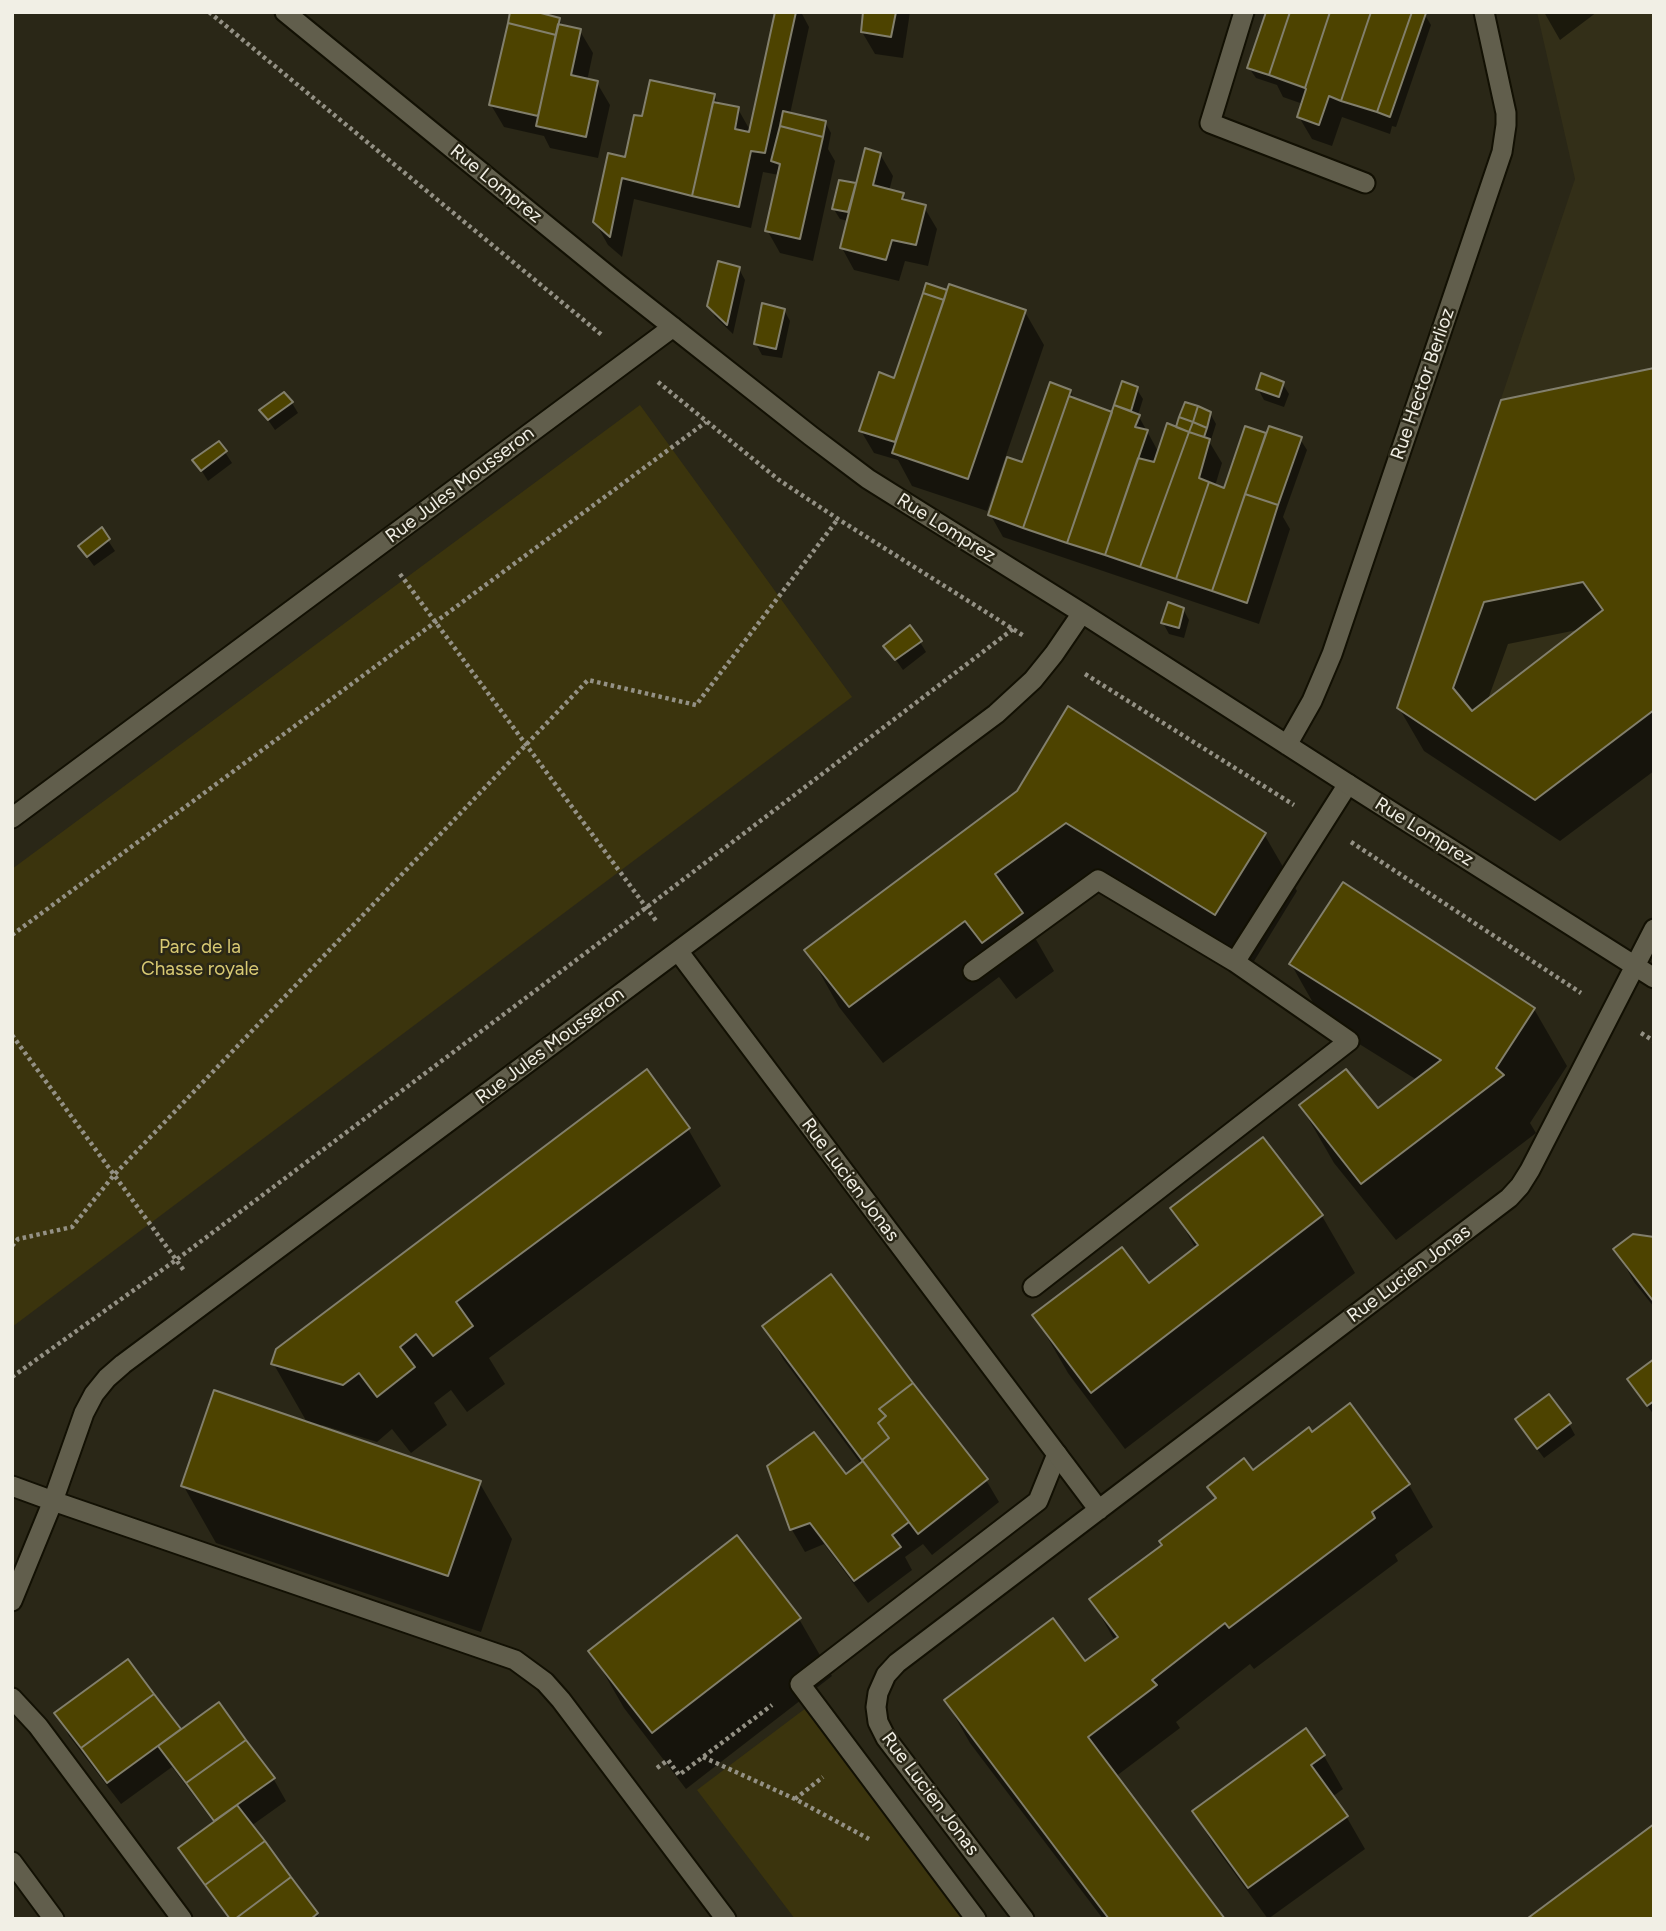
<!DOCTYPE html>
<style>
body{margin:0}
#map{position:relative;width:1666px;height:1931px;overflow:hidden;background:#2a2717;font-family:Figtree,sans-serif}
canvas{display:block}
.frame{position:absolute;inset:0;border:14px solid #f1efe5;pointer-events:none}
</style>
<div id="map">
<canvas width="1666" height="1931"></canvas>
<div class="frame"></div>
</div>
<script>
const ctx = document.querySelector('canvas').getContext('2d');
ctx.lineJoin = 'round';
function fill(path, color) { ctx.fillStyle = color; ctx.fill(path, 'evenodd'); }
const poly = rows => new Path2D(rows.map(r => 'M' + r).join(''));
function stroke(path, color, width, dash) { ctx.strokeStyle = color; ctx.lineWidth = width; ctx.lineCap = dash ? 'butt' : 'round'; ctx.setLineDash(dash || []); ctx.stroke(path); }
function label(font, color, halo, rows, align = 'center') {
  ctx.font = font + ' Figtree,sans-serif'; ctx.lineWidth = 5; ctx.setLineDash([]); ctx.textBaseline = 'middle'; ctx.strokeStyle = halo; ctx.fillStyle = color; for (const [text, x, y, turn = 0] of rows) {
    ctx.save(); ctx.translate(x, y); ctx.rotate((+turn || 0) * Math.PI / 180); ctx.textAlign = isNaN(turn) ? turn : align; if (halo) ctx.strokeText(text, 0, 0); ctx.fillText(text, 0, 0); ctx.restore();
  }
}
fill(poly([
 [1537,12,1654,12,1654,710,1535,800,1397,708,1575,179]
]), '#332f18');
fill(poly([
 [640,405,852,697,12,1327,12,869],
 [810,1705,972,1919,795,1919,697,1790]
]), '#3b340d');
fill(poly([
 [777,12,801,12,809,27,790,114,825,122,831,133,828,149,835,161,813,261,780,253,767,230,779,175,763,172,751,228,634,199,622,257,608,245,595,222,626,159,643,118,714,96,719,105,738,109,751,132],
 [865,12,910,12,903,58,875,54,862,32],
 [1268,12,1417,12,1425,15,1431,25,1396,127,1392,126,1390,134,1342,117,1332,146,1312,139,1299,117,1303,104,1283,97,1277,85,1256,78,1249,68],
 [1544,12,1597,12,1560,40],
 [559,20,563,27,580,31,593,53,587,81,597,83,610,105,598,158,550,148,544,136,504,127,491,105],
 [880,154,893,176,889,191,903,195,908,202,924,207,937,229,928,266,905,261,899,281,854,270,842,248,848,221,840,219,833,208,840,182,857,185],
 [739,269,745,280,733,334,715,317,709,305],
 [927,285,1025,312,1044,345,987,511,912,486,898,460,874,453,861,431,895,380],
 [784,310,790,321,782,358,762,355,756,344],
 [1654,369,1654,771,1560,841,1424,751,1399,708],
 [1582,629,1487,702,1508,644],
 [1123,383,1136,388,1143,399,1138,415,1159,453,1177,429,1210,413,1216,424,1210,443,1222,463,1215,486,1225,490,1265,434,1267,438,1300,439,1307,450,1283,517,1290,529,1259,624,1003,537,990,514,1070,391,1076,401,1113,414],
 [1282,383,1289,394,1284,407,1264,400,1258,389],
 [292,403,298,413,275,430,261,410],
 [219,443,232,463,208,481,195,460],
 [101,530,115,551,94,566,80,547],
 [1183,609,1189,620,1184,638,1169,634,1163,623],
 [920,642,926,652,903,670,886,646],
 [1018,792,1264,834,1297,891,1248,971,1100,879,1030,929,1054,971,1016,999,999,977,883,1063,839,1007,807,950],
 [1291,964,1534,1009,1567,1066,1530,1123,1536,1133,1396,1240,1334,1163,1301,1106,1378,1110,1417,1080,1324,1022],
 [647,1072,688,1129,721,1186,489,1358,505,1384,467,1412,451,1390,434,1403,447,1425,411,1453,392,1429,377,1442,322,1425,321,1428,479,1482,512,1539,481,1632,216,1543,183,1485,308,1424,273,1363],
 [1173,1208,1322,1216,1355,1273,1125,1449,1068,1373,1035,1316,1148,1285,1196,1249],
 [1654,1239,1654,1307,1634,1282,1616,1249],
 [765,1326,986,1480,999,1502,932,1555,923,1544,905,1557,912,1570,868,1603,824,1544,805,1552,792,1530,769,1467,846,1477,861,1464,783,1359],
 [1654,1362,1654,1415,1636,1390],
 [1349,1406,1409,1485,1433,1527,1395,1555,1398,1561,1254,1669,1250,1664,1176,1722,1180,1728,1115,1777,1223,1919,1103,1919,970,1743,946,1701,1085,1664,1115,1641,1091,1599,1164,1546,1217,1500,1209,1487,1252,1473,1312,1434],
 [1569,1424,1575,1435,1544,1458,1523,1430],
 [799,1619,832,1676,686,1789,624,1708,591,1651],
 [127,1661,181,1732,273,1778,286,1801,251,1826,320,1919,229,1919,193,1870,180,1848,214,1823,172,1767,121,1804,69,1736,57,1713],
 [1306,1731,1324,1756,1343,1789,1332,1797,1346,1816,1365,1849,1268,1919,1213,1844,1194,1812]
]), '#0007');
const building = poly([
 [510,12,537,12,560,18,556,35,508,23,510,12],
 [775,12,796,12,765,153,751,151,739,207,692,196,713,102,739,107,735,129,749,132,775,12],
 [863,12,896,12,891,37,861,32,863,12],
 [1266,12,1290,12,1269,75,1247,68,1266,12],
 [1290,12,1330,12,1305,88,1269,75,1290,12],
 [1330,12,1371,12,1341,101,1329,96,1319,125,1297,117,1306,89,1305,88,1330,12],
 [1371,12,1412,12,1377,112,1341,101,1371,12],
 [1412,12,1426,13,1390,117,1377,112,1412,12],
 [508,23,556,35,538,116,489,105,508,23],
 [558,24,581,29,571,75,598,81,586,137,536,126,558,24],
 [650,80,715,94,692,196,622,178,610,237,593,222,608,153,625,157,634,115,642,116,650,80],
 [783,111,826,121,823,137,780,126,783,111],
 [780,126,823,137,800,239,765,231,780,164,771,161,780,126],
 [865,148,881,153,873,185,904,193,902,199,926,205,916,245,892,240,886,260,840,248,865,148],
 [839,180,856,183,848,212,832,209,839,180],
 [718,261,740,267,727,325,707,306,718,261],
 [926,283,947,290,944,300,923,293,926,283],
 [949,284,1026,310,968,479,892,453,949,284],
 [923,293,944,300,895,442,859,431,879,372,894,378,923,293],
 [762,303,785,309,776,349,754,344,762,303],
 [1654,368,1654,710,1535,800,1397,708,1501,400,1654,368],
 [1583,582,1603,610,1472,711,1453,688,1484,602,1583,582],
 [1261,373,1284,382,1279,397,1256,389,1261,373],
 [1122,381,1138,387,1131,411,1114,405,1122,381],
 [1050,382,1071,390,1023,528,988,515,1007,457,1022,462,1050,382],
 [284,392,293,402,268,420,259,410,284,392],
 [1069,396,1112,412,1067,543,1023,528,1069,396],
 [1185,402,1198,406,1193,422,1179,417,1185,402],
 [1114,405,1140,415,1135,427,1148,430,1105,555,1067,543,1114,405],
 [1198,406,1211,412,1207,428,1193,422,1198,406],
 [1179,417,1193,422,1189,432,1176,427,1179,417],
 [1193,422,1207,428,1204,437,1189,432,1193,422],
 [1167,423,1189,432,1140,567,1105,555,1138,458,1154,462,1167,423],
 [1245,426,1266,433,1212,591,1176,579,1209,482,1224,488,1245,426],
 [1269,426,1302,437,1278,505,1245,494,1269,426],
 [1189,432,1210,439,1199,478,1209,482,1176,579,1140,567,1189,432],
 [219,441,227,451,201,471,192,460,219,441],
 [1245,494,1278,505,1247,603,1212,591,1245,494],
 [102,527,110,539,87,557,78,546,102,527],
 [1168,602,1184,608,1179,628,1161,623,1168,602],
 [910,625,922,641,895,660,883,646,910,625],
 [1068,706,1266,833,1215,915,1066,823,995,874,1023,913,982,943,965,921,849,1007,804,950,1017,791,1068,706],
 [1343,882,1535,1008,1496,1068,1504,1075,1361,1184,1299,1105,1346,1069,1378,1108,1441,1060,1289,964,1343,882],
 [647,1069,690,1128,456,1302,473,1326,433,1356,416,1334,400,1347,415,1367,377,1397,359,1373,343,1385,271,1364,276,1349,647,1069],
 [1263,1137,1323,1215,1091,1393,1032,1315,1122,1247,1149,1283,1198,1245,1170,1208,1263,1137],
 [1633,1234,1654,1237,1654,1302,1613,1249,1633,1234],
 [831,1274,913,1383,879,1409,886,1416,878,1423,889,1438,862,1460,762,1326,831,1274],
 [1654,1359,1654,1401,1647,1406,1627,1379,1654,1359],
 [913,1383,988,1479,918,1534,862,1460,889,1438,878,1423,886,1416,879,1409,913,1383],
 [214,1390,481,1481,448,1576,181,1486,214,1390],
 [1549,1394,1571,1423,1537,1449,1515,1419,1549,1394],
 [1350,1403,1410,1484,1372,1512,1375,1518,1229,1628,1225,1623,1152,1680,1157,1685,1088,1737,1225,1919,1109,1919,944,1700,1053,1618,1085,1661,1118,1637,1089,1599,1162,1545,1159,1541,1216,1498,1207,1487,1244,1458,1253,1470,1309,1427,1312,1432,1350,1403],
 [814,1432,846,1474,863,1461,909,1522,892,1535,901,1547,854,1581,810,1523,790,1530,767,1466,814,1432],
 [737,1535,801,1618,652,1733,588,1651,737,1535],
 [128,1659,154,1694,81,1748,54,1713,128,1659],
 [154,1694,181,1729,107,1783,81,1748,154,1694],
 [219,1702,246,1740,186,1783,158,1746,219,1702],
 [1306,1728,1325,1755,1311,1765,1348,1816,1248,1888,1192,1811,1306,1728],
 [246,1740,275,1778,214,1821,186,1783,246,1740],
 [237,1805,265,1841,205,1885,178,1848,237,1805],
 [1654,1824,1654,1919,1527,1919,1528,1918,1654,1824],
 [265,1841,291,1877,235,1919,230,1919,205,1885,265,1841],
 [291,1877,318,1913,311,1919,235,1919,291,1877]
]);
fill(building, '#4d4300');
stroke(building, '#827f6c', 2);
const service = poly([
 [1244,12,1210,123,1365,183],
 [1235,962,1348,784],
 [973,971,1098,880,1235,962,1349,1041,1033,1287],
 [12,1698,38,1726,182,1919]
]);
const pedestrian = poly([
 [976,1919,800,1684,1038,1501,1057,1454]
]);
const minor = poly([
 [285,12,617,283,811,436,868,479,1082,613,1348,784,1654,978],
 [1287,745,1312,701,1332,654,1502,152,1506,125,1506,113,1484,12],
 [12,818,673,327],
 [678,951,1099,1510],
 [12,1486,53,1501,12,1601],
 [12,1862,54,1919],
 [726,1919,561,1700,545,1682,515,1660,53,1501,84,1413,94,1394,107,1378,123,1364,996,714,1033,680,1054,654,1082,613],
 [1024,1919,886,1738,878,1722,876,1707,878,1693,886,1675,897,1663,1509,1198,1520,1186,1530,1170,1654,929]
]);
stroke(service, '#121003', 23);
stroke(pedestrian, '#121003', 23);
stroke(minor, '#121003', 23);
stroke(poly([
 [209,12,603,336],
 [658,382,779,480,838,519,1024,636],
 [400,574,657,922],
 [1085,674,1294,805],
 [1351,842,1581,993],
 [12,935,706,422],
 [1641,1033,1654,1041],
 [12,1035,185,1272],
 [12,1246,18,1239,72,1227,114,1175,588,680,696,705,838,519],
 [12,1377,176,1260,647,907,1013,629],
 [703,1757,795,1799,869,1839],
 [657,1768,668,1760,679,1775,772,1705],
 [795,1799,823,1777]
]), '#949185', 4.5, [3.5, 3.5]);
stroke(service, '#615e4c', 19);
stroke(pedestrian, '#615e4c', 19);
stroke(minor, '#615e4c', 19);
label('19px', '#f1efe5', '#2a2717', [
 ["Rue Lomprez",496,184,39],
 ["Rue Hector Berlioz",1423,384,-71],
 ["Rue Jules Mousseron",460,485,-37],
 ["Rue Lomprez",946,528,32],
 ["Rue Lomprez",1424,832,32],
 ["Rue Jules Mousseron",550,1046,-37],
 ["Rue Lucien Jonas",850,1180,53],
 ["Rue Lucien Jonas",1409,1274,-37],
 ["Rue Lucien Jonas",930,1794,53]
]);
label('19px', '#d9ca73', '#2a2717', [
 ["Parc de la",200,947],
 ["Chasse royale",200,969]
]);
</script>
